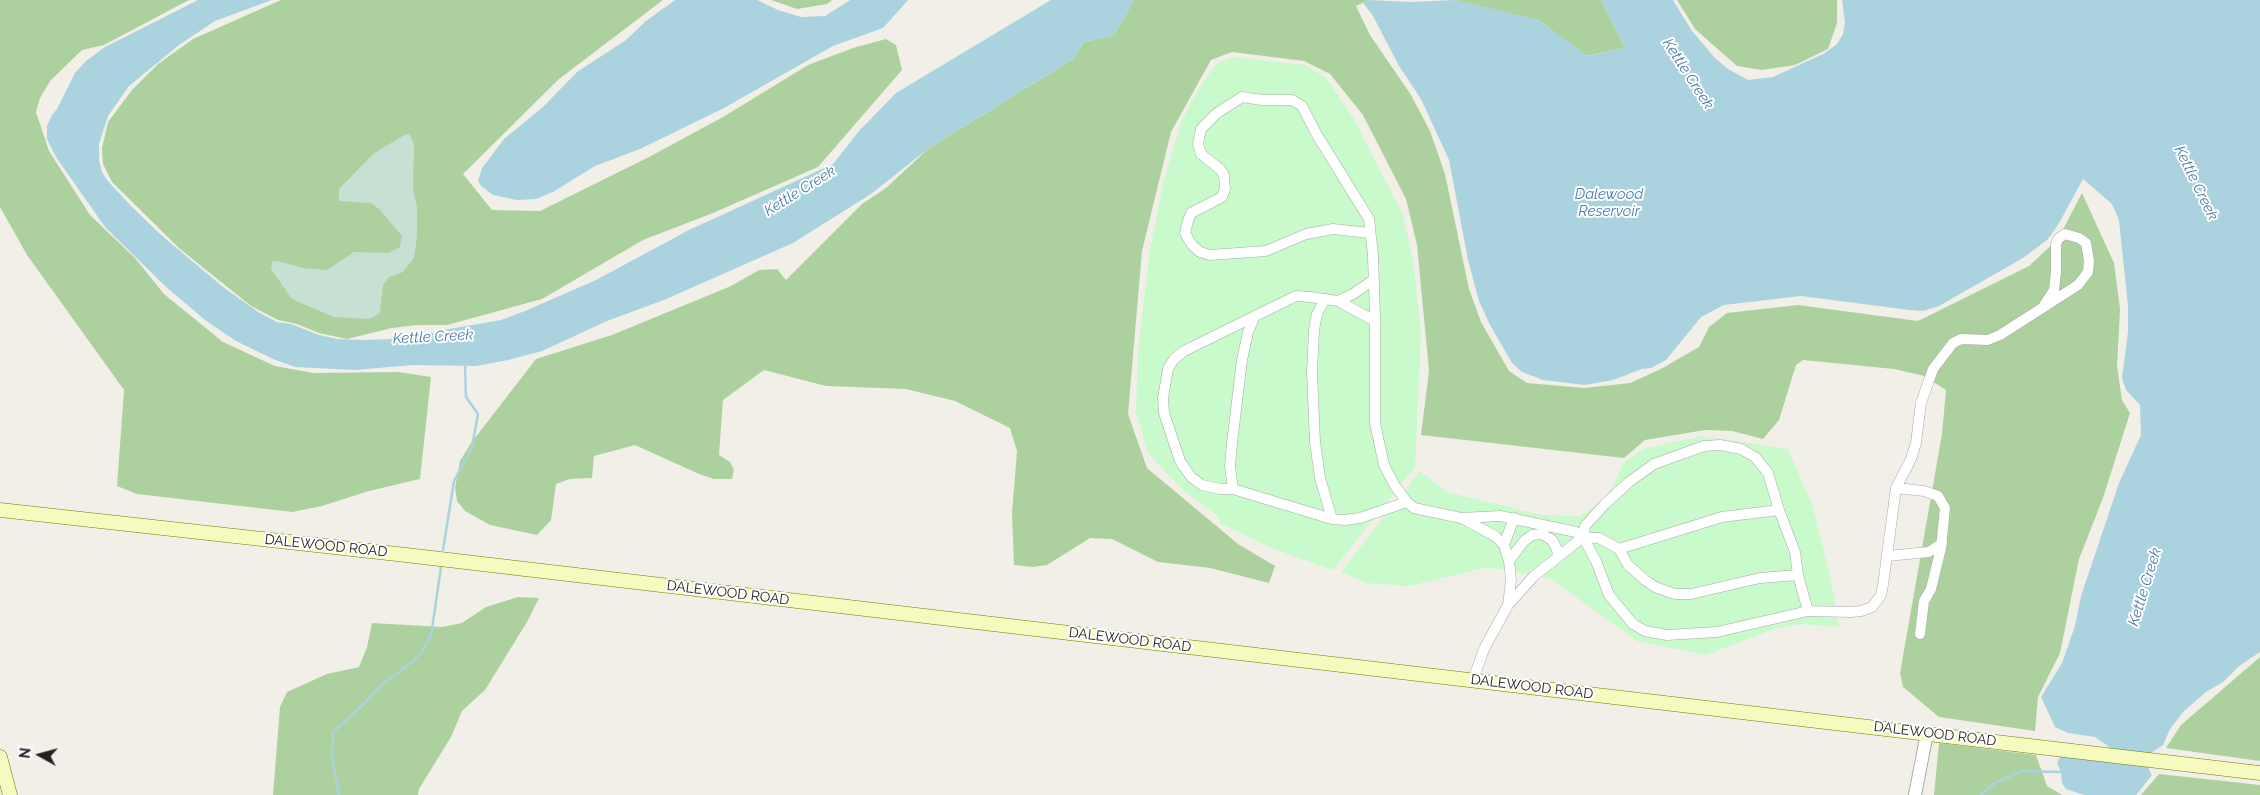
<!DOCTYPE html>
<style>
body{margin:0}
#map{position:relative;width:2260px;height:795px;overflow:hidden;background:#f2efe9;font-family:Raleway,sans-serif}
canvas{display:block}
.north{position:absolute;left:15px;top:730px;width:50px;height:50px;-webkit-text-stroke:4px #fff;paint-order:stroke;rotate:277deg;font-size:14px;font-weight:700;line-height:20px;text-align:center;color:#222}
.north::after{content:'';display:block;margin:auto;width:18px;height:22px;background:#222;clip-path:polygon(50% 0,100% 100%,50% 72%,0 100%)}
</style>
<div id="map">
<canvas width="2260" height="795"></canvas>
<div class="north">N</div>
</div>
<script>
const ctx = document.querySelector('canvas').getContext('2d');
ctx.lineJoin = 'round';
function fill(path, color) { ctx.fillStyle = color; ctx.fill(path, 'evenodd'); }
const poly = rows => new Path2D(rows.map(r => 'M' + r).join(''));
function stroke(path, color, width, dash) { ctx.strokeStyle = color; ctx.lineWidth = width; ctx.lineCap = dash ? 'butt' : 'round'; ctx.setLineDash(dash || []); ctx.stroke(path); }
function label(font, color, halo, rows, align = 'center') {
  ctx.font = font + ' Raleway,sans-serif'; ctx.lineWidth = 4; ctx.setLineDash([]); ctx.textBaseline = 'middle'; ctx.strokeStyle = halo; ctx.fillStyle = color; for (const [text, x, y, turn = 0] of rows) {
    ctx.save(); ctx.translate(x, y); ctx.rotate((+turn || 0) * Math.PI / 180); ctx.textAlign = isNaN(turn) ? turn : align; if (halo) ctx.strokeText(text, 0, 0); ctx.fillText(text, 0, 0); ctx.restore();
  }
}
fill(poly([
 [0,0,189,0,104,45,82,50,50,81,40,98,36,112,49,151,90,215,135,258,164,294,223,342,275,366,313,373,398,372,431,377,420,479,369,491,322,506,292,512,137,494,117,486,124,390,27,255,0,207],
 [281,0,663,0,559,79,463,174,492,210,540,211,649,157,723,117,808,65,853,48,886,39,896,45,902,70,818,167,713,213,643,240,542,299,447,325,418,325,392,328,347,339,319,333,297,324,278,320,251,306,180,249,112,182,103,164,102,148,108,122,132,90,158,64,193,39],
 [771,0,832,0,827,4,797,9],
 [1134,0,1369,0,1356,6,1370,35,1411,95,1430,131,1445,174,1469,289,1481,322,1509,371,1527,383,1584,388,1630,383,1661,369,1699,347,1709,327,1727,313,1798,305,1918,321,2029,266,2058,239,2082,193,2114,263,2120,309,2117,366,2122,400,2130,413,2103,498,2079,559,2060,653,2038,697,2035,731,1939,717,1903,687,1900,673,1942,434,1946,390,1924,376,1894,369,1803,360,1796,365,1779,420,1763,439,1732,431,1705,430,1645,440,1624,458,1421,435,1429,371,1417,245,1406,199,1363,115,1330,74,1304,61,1232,52,1211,60,1171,132,1142,251,1128,414,1147,468,1238,544,1275,566,1269,583,1210,568,1158,562,1112,539,1090,538,1047,565,1032,567,1014,565,1012,513,1017,451,1010,428,955,401,906,389,826,386,764,370,723,400,719,455,730,462,734,470,732,479,714,479,699,474,635,445,594,456,592,478,570,479,556,484,551,520,537,535,490,525,465,511,457,501,455,488,460,461,471,443,536,359,612,335,731,286,759,270,777,269,786,280,862,204,886,188,929,148,1073,59,1084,42,1114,35],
 [1454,0,1601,0,1625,48,1586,56,1540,21],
 [1677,0,1837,0,1837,23,1828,49,1795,65,1762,70,1737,66,1695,29],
 [518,597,539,598,527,622,485,690,462,711,451,737,419,789,418,795,273,795,280,707,287,692,327,674,359,667,367,647,372,623,442,627,462,623,486,607],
 [2260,657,2260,761,2166,748,2181,725],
 [1939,743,2036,755,2047,786,2062,795,1934,795],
 [2159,774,2260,785,2260,795,2141,795]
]), '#add19e');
fill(poly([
 [406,134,410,135,414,144,413,191,417,207,417,237,414,258,403,272,389,277,383,285,380,313,370,319,334,317,292,299,271,269,272,261,281,262,303,268,327,270,354,252,389,253,400,247,402,236,380,210,371,203,339,201,339,189,373,154]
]), '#c6e0d4');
fill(poly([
 [1233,57,1305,65,1326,78,1354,119,1403,215,1413,260,1421,333,1415,467,1333,570,1271,548,1220,523,1217,515,1184,491,1148,453,1136,411,1138,349,1150,250,1163,183,1182,120,1199,88,1217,63],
 [1702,436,1788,449,1813,507,1831,580,1839,627,1801,624,1777,628,1706,655,1637,641,1551,579,1501,569,1483,568,1409,586,1366,583,1341,572,1420,471,1447,492,1542,515,1580,516,1600,503,1614,485,1623,463,1646,448]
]), '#c8facc');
fill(poly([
 [198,0,272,0,215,21,179,45,129,86,108,116,99,144,99,160,102,172,107,180,131,206,160,234,223,287,258,312,277,322,291,324,319,335,337,339,363,340,390,339,420,332,436,333,444,330,501,320,525,311,596,280,689,230,833,164,859,131,896,93,1051,0,1134,0,1114,35,1084,42,1073,59,929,148,871,194,793,243,664,300,607,321,542,351,508,360,476,366,413,365,355,370,295,367,273,359,236,341,205,320,164,285,105,227,56,157,47,139,47,126,52,115,57,109,75,73,86,61,105,47],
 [675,0,757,0,778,10,801,17,825,16,850,0,908,0,883,28,833,46,724,108,640,149,595,166,553,192,536,199,517,200,493,195,481,186,478,181,482,168,504,139,543,107,577,72,626,40,646,21],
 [1369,0,1411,2,1454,0,1494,9,1540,21,1587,56,1625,48,1601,0,1673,0,1692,31,1715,58,1728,69,1748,80,1773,77,1825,53,1837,44,1843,34,1845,23,1842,0,2260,0,2260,652,2238,667,2223,682,2206,692,2184,711,2170,729,2163,745,2148,755,2145,762,2152,775,2136,795,2084,795,2066,789,2062,783,2061,772,2057,763,2060,757,2075,754,2104,756,2109,747,2095,737,2068,733,2055,727,2041,697,2062,663,2075,626,2081,596,2119,483,2141,435,2140,405,2126,390,2122,378,2128,332,2128,306,2119,220,2112,204,2083,179,2058,225,2047,240,2023,258,1939,306,1923,311,1909,310,1801,296,1724,305,1701,317,1666,360,1651,368,1642,369,1613,380,1585,385,1543,380,1522,372,1512,363,1490,325,1479,301,1468,260,1449,160,1421,99,1399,66,1373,16,1363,3]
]), '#aad3df');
stroke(poly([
 [443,550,454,481,472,447,478,414,466,397,465,366],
 [339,795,332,757,333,732,364,704,381,685,411,663,422,651,431,636,441,567],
 [1981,795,1995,783,2021,771,2061,772]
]), '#aad3df', 2.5);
const minor = poly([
 [1369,233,1333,229,1306,234,1266,251,1210,255,1200,252,1192,245,1185,233,1188,221,1191,213,1222,197,1225,189,1224,175,1220,169,1201,154,1198,144,1201,129,1217,113,1242,97,1262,100,1292,100,1302,106,1317,135,1369,219,1373,255,1375,319,1375,423,1384,465,1395,486,1407,502,1414,508,1461,518,1500,516,1576,532,1583,537,1596,561,1609,595,1633,624,1645,631,1667,635,1717,632,1808,611,1851,612,1861,611,1872,607,1881,595,1883,585,1896,488,1911,459,1916,443,1921,403,1933,369,1953,343,1961,339,1988,340,2000,335,2078,285,2088,272,2089,261,2086,243,2079,238,2065,234,2058,239,2056,244,2056,272,2054,290,2043,307],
 [1325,299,1317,314,1314,330,1312,373,1315,442,1320,478,1332,519,1233,489,1220,489,1202,485,1191,477,1180,461,1164,413,1163,398,1168,369,1174,359,1184,351,1296,296,1310,297,1338,301,1353,294,1373,280],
 [1338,301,1375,321],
 [1896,488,1924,491,1938,496,1945,508,1941,548,1931,589,1924,601,1920,634],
 [1233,489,1230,466,1232,443,1242,360,1248,332,1255,316],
 [1462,518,1495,536,1504,545,1509,561,1511,580,1508,605],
 [1332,519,1345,520,1360,518,1407,502],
 [1583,537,1599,538,1619,549,1628,565,1645,580,1655,587,1675,594,1691,594,1760,578,1798,575],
 [1504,545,1514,518],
 [1619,549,1722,517,1779,510],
 [1887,556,1929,552,1942,543],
 [1558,557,1583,537,1585,526,1605,504,1629,482,1654,464,1704,446,1720,445,1741,449,1755,457,1768,473,1779,510,1795,552,1798,575,1808,611],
 [1473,680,1484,649,1508,605,1534,576,1558,557,1557,549,1552,540,1542,534,1532,535,1524,541,1509,561]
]);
const tertiary = poly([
 [1915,795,1927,733]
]);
const secondary = poly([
 [0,510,406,555,2260,773],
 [0,757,10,795]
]);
stroke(minor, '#a9a9a9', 11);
stroke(tertiary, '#a9a9a9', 14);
stroke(secondary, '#707d05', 15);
stroke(minor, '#fff', 10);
stroke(tertiary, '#fff', 12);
stroke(secondary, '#f7fabf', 14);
label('14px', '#222', '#fff', [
 ["DALEWOOD ROAD",326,546,6],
 ["DALEWOOD ROAD",728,593,7],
 ["DALEWOOD ROAD",1130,640,7],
 ["DALEWOOD ROAD",1532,687,7],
 ["DALEWOOD ROAD",1935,734,7]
]);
label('italic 15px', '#4a7aab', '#fff', [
 ["Kettle Creek",1688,74,57],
 ["Kettle Creek",2196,183,64],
 ["Kettle Creek",800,191,-32],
 ["Dalewood",1609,194],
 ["Reservoir",1609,211],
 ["Kettle Creek",433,337,-3],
 ["Kettle Creek",2145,587,-73]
]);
</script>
